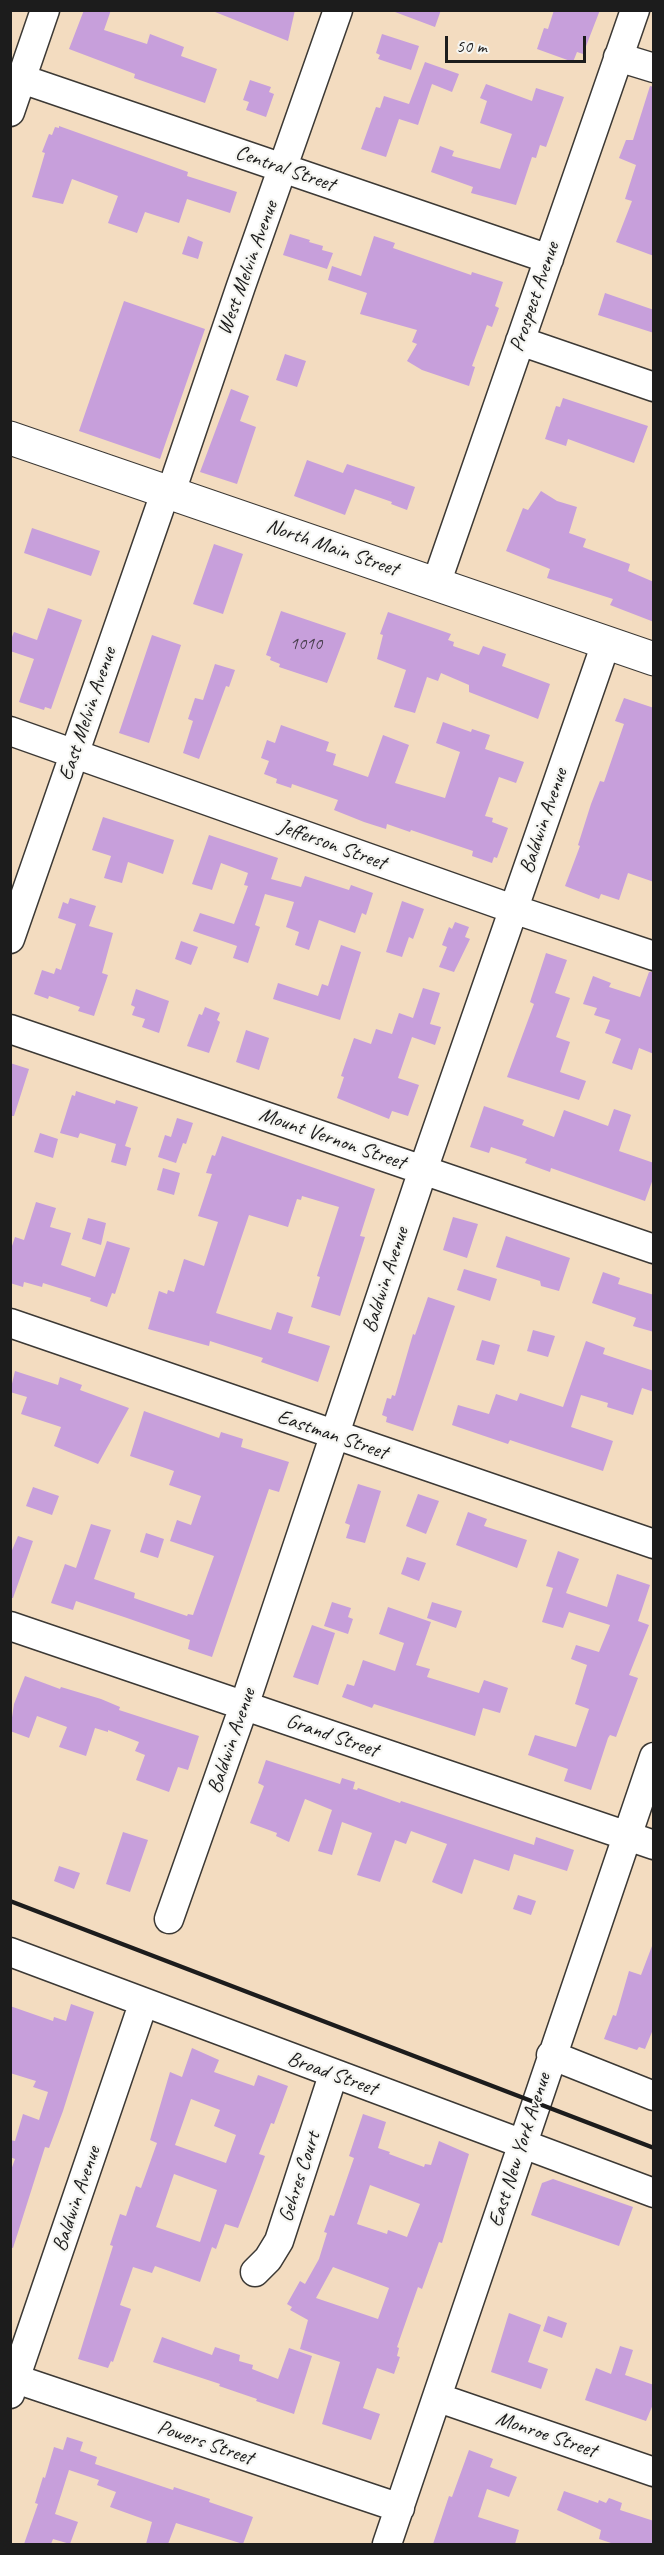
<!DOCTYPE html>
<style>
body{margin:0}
#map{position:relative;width:664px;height:2555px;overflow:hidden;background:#f3dcc0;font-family:Caveat,sans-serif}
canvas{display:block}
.frame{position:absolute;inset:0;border:12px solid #1c1c1c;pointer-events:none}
.scale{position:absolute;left:445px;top:36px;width:141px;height:27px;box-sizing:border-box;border:3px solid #1c1c1c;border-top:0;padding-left:8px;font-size:18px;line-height:21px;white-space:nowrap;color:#1c1c1c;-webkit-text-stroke:4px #f6f6f2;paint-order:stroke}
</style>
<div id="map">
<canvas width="664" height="2555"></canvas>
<div class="frame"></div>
<div class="scale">50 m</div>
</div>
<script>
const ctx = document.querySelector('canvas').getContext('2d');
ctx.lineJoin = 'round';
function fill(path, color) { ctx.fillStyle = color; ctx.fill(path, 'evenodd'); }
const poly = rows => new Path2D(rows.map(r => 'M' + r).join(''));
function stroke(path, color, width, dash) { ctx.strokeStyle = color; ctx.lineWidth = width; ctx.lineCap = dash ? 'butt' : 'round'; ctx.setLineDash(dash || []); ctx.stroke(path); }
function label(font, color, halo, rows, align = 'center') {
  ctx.font = font + ' Caveat,sans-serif'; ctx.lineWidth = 4.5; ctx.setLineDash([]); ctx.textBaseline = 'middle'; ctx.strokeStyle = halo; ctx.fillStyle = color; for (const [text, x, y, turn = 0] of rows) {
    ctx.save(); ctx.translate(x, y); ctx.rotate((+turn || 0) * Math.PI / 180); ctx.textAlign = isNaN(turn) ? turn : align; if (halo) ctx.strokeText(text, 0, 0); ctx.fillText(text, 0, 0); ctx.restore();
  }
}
fill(poly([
 [84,10,111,10,104,30,147,44,150,34,184,47,181,56,217,69,205,103,134,78,135,74,69,49],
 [210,10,295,10,288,41],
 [395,10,441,10,435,27,395,12],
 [554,10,600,10,583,54,577,52,573,62,537,49,544,28,548,29],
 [382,34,419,46,411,70,378,59,380,55,376,53],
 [425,62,459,74,452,92,432,84,418,125,399,119,386,157,361,149,376,107,380,108,384,96,409,104],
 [250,80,271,87,269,92,274,94,266,117,246,110,249,102,243,100],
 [486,84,532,101,536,88,564,97,546,147,540,145,536,158,532,157,516,205,471,193,473,187,431,172,440,146,454,151,452,156,500,169,512,134,480,123,487,101,480,98],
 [650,86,654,87,654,256,616,242,632,201,625,199,636,165,619,158,626,140,633,140],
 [59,126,188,172,187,176,237,192,230,213,187,199,179,223,145,212,137,233,108,223,118,196,72,179,63,204,32,197,45,153,42,152,49,134,52,135,55,127,59,128],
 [290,234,310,240,309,242,323,246,322,250,333,253,327,269,283,255],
 [188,236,203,242,198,259,182,254],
 [374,236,395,243,393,248,471,275,472,272,503,282,495,306,499,308,492,327,487,325,472,366,475,367,469,386,422,370,407,361,417,344,412,342,417,330,360,314,367,293,328,280,332,266,361,276],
 [605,293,654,310,654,333,598,315],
 [124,301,205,329,160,459,79,431],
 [285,354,306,361,297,387,276,380],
 [231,389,249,396,240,421,256,427,237,484,200,472],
 [563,398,648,426,634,463,568,439,566,446,545,439,556,406,560,407],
 [307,460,343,473,347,464,415,487,407,510,391,504,392,502,355,489,345,515,294,496],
 [541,491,557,501,577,507,569,533,586,539,583,547,630,564,628,571,654,582,654,622,610,605,613,599,547,578,550,569,506,551,523,508,528,510],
 [32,528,100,551,91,576,24,553],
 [214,544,243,554,223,614,193,604],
 [48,608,82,620,51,709,45,707,44,710,19,702,34,659,10,651,10,642,14,632,37,640],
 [281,611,346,633,327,683,279,667,280,664,270,660,271,657,266,655],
 [388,612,451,634,448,640,454,642,453,646,479,655,483,646,506,654,502,666,550,684,538,719,469,692,469,685,441,673,438,681,427,677,415,713,394,707,406,670,377,659,383,635,380,634],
 [152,635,181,645,149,743,119,733],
 [215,664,235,670,229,687,226,686,199,759,183,753,193,721,188,719,195,698,203,700],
 [624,698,654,708,654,882,628,873,619,900,601,894,599,899,565,886,580,846,578,845,591,804,600,781,604,782,624,724,615,721],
 [443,722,471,732,472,729,490,735,485,749,524,762,516,783,499,777,485,816,493,818,492,822,508,828,497,858,494,857,492,863,472,856,473,851,411,830,410,832,387,824,386,829,364,822,334,810,338,800,292,784,291,788,276,783,277,779,264,774,269,761,261,758,267,740,275,743,281,725,329,742,326,751,336,754,333,765,368,777,383,735,409,745,395,783,445,798,460,752,436,743],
 [103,817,174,840,163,874,128,862,122,883,104,878,111,856,92,850],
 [209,835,278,858,271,879,301,887,305,876,349,890,351,885,373,893,366,915,362,913,355,933,319,920,309,950,295,945,299,932,286,927,294,902,265,894,255,925,260,927,248,963,233,958,237,946,193,931,200,913,234,924,248,886,244,885,248,873,221,863,212,890,192,884],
 [70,898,96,906,89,926,113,933,102,973,108,975,94,1016,78,1011,80,1007,49,996,48,999,34,994,42,970,54,974,56,968,61,970,76,924,58,918,63,902,68,904],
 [402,901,424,909,413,939,409,937,402,957,386,952],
 [455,922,469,927,465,937,470,939,454,972,439,967,447,947,442,945,449,927,452,929],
 [181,941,198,947,191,965,175,959],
 [341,945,361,952,340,1020,273,999,278,983,318,996,322,984,328,986],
 [546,953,567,960,555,993,570,998,556,1037,570,1042,560,1072,586,1081,579,1100,507,1077,534,1004,530,1002],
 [649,972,654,972,654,1054,639,1048,632,1070,612,1063,621,1039,605,1033,610,1020,594,1015,597,1008,583,1004,593,976,611,983,609,987,640,997],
 [423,988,440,993,430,1024,441,1027,435,1045,412,1037,398,1078,419,1085,408,1116,392,1111,389,1119,337,1098,344,1077,341,1076,354,1038,371,1044,376,1029,392,1034,399,1013,413,1018],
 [136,989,169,1001,159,1033,142,1027,145,1019,132,1015,135,1007,131,1005],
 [205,1007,220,1013,217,1020,220,1022,209,1053,187,1046,199,1014,202,1015],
 [246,1030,269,1038,259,1070,236,1062],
 [10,1063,29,1069,14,1116,10,1116],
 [76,1091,115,1104,116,1100,138,1107,125,1146,131,1148,126,1166,111,1162,116,1144,80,1133,78,1138,60,1133,72,1095,75,1096],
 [484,1106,524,1120,522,1125,554,1137,564,1110,608,1126,614,1109,629,1114,631,1115,619,1151,654,1163,654,1176,645,1201,551,1168,550,1172,525,1163,527,1159,491,1147,489,1153,470,1147],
 [177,1118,193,1123,186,1144,183,1143,176,1163,158,1157,165,1135,171,1137],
 [40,1133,58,1139,53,1158,34,1152],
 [222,1136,375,1189,360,1236,365,1237,340,1316,311,1307,320,1277,317,1276,339,1207,302,1196,301,1200,297,1199,288,1227,249,1215,216,1313,271,1330,277,1312,293,1317,288,1333,330,1346,318,1382,261,1362,263,1358,210,1341,209,1346,148,1329,159,1291,167,1294,168,1290,174,1292,184,1259,204,1266,218,1222,198,1216,212,1174,206,1173,212,1155,215,1156],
 [163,1168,180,1173,174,1195,157,1190],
 [36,1202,56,1208,50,1227,71,1233,61,1265,95,1277,107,1241,130,1248,115,1294,112,1293,107,1307,90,1301,91,1298,43,1283,42,1287,24,1282,23,1287,10,1283,12,1246,15,1237,24,1240],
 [453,1217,478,1224,467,1258,443,1250],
 [88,1218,106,1223,101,1245,82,1239],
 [506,1236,570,1258,559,1291,541,1286,540,1281,496,1267],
 [464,1269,497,1279,490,1301,457,1290],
 [603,1272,620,1278,618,1284,654,1295,654,1332,633,1326,636,1318,592,1303],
 [428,1297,455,1306,413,1431,386,1422,387,1417,382,1415,387,1398,391,1399,392,1395,395,1396,413,1334,415,1335],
 [533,1330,555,1336,548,1357,527,1351],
 [482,1340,500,1345,494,1365,476,1360],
 [586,1341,605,1348,603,1354,654,1371,654,1392,642,1388,633,1415,607,1407,608,1403,581,1395,571,1427,613,1441,603,1471,510,1440,508,1444,452,1425,458,1405,489,1414,496,1394,517,1401,520,1393,563,1407],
 [15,1371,58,1385,60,1377,82,1385,80,1390,129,1408,98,1464,54,1446,61,1427,21,1414,27,1397,10,1392],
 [144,1411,219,1438,221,1432,243,1439,241,1447,289,1462,279,1492,269,1489,212,1657,188,1649,190,1640,127,1618,76,1601,73,1610,51,1603,65,1564,76,1568,91,1524,111,1530,94,1579,135,1593,134,1598,187,1616,188,1614,193,1615,214,1556,170,1541,177,1520,191,1525,201,1496,169,1485,174,1471,130,1456],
 [358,1484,381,1491,365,1543,346,1538,350,1525,345,1523],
 [33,1487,59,1496,52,1515,26,1506],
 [418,1494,439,1501,426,1534,406,1526],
 [468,1512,487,1519,484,1526,527,1540,517,1568,456,1545],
 [146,1533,164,1539,158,1558,140,1552],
 [18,1536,33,1541,13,1598,10,1598,10,1555],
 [558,1551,579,1559,566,1593,607,1607,617,1574,650,1585,638,1621,649,1625,629,1675,638,1678,616,1737,610,1735,608,1738,591,1790,564,1781,568,1769,528,1755,535,1735,576,1747,589,1709,575,1704,587,1665,571,1659,576,1645,599,1652,610,1625,569,1612,563,1628,542,1622,553,1588,546,1586],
 [407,1557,426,1563,419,1581,401,1574],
 [332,1602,351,1608,348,1617,353,1619,348,1634,324,1626],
 [432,1602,462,1611,456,1628,427,1618],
 [388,1607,431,1622,416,1665,430,1669,427,1677,479,1693,484,1680,508,1688,500,1713,483,1708,475,1736,374,1704,372,1708,342,1697,347,1684,354,1686,363,1660,395,1671,404,1643,379,1634],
 [312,1625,335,1633,318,1685,293,1677],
 [25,1676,60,1689,61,1687,101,1699,120,1707,119,1710,199,1736,188,1770,178,1767,169,1792,136,1780,145,1755,135,1751,139,1742,108,1730,108,1732,95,1728,86,1756,59,1747,67,1727,37,1716,29,1738,10,1731,14,1704],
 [266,1760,340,1784,342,1778,355,1782,353,1789,357,1790,358,1788,400,1803,401,1801,534,1845,536,1837,574,1850,567,1871,514,1854,509,1871,474,1859,462,1894,432,1882,447,1844,411,1831,406,1844,395,1840,380,1882,357,1875,372,1833,342,1822,332,1855,318,1851,332,1810,305,1799,289,1842,276,1836,277,1833,250,1823,264,1786,258,1783],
 [123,1832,148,1840,130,1892,106,1884],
 [59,1866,80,1873,74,1889,54,1881],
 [518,1895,536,1901,531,1915,513,1909],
 [652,1946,654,1946,654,2027,645,2049,639,2047,637,2050,604,2039,613,2015,616,2016,629,1971,641,1975],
 [71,2004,94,2012,63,2111,49,2148,45,2147,13,2248,10,2247,10,2173,15,2159,10,2157,10,2140,15,2141,23,2114,39,2120,48,2092,33,2087,36,2081,10,2073,10,2006,53,2021,54,2017,66,2021],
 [192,2048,219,2060,214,2072,254,2086,258,2075,288,2086,274,2124,271,2123,259,2154,265,2156,257,2178,238,2228,225,2224,216,2249,212,2247,200,2282,155,2266,152,2273,133,2267,120,2305,131,2309,113,2362,111,2361,108,2368,78,2359,113,2246,110,2245,120,2214,126,2216,136,2186,141,2188,157,2143,150,2140,170,2072,182,2077],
 [191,2099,220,2110,214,2126,236,2135,226,2163,175,2145],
 [174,2174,217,2190,200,2242,203,2243,156,2227],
 [363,2114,386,2122,378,2148,390,2152,389,2154,424,2167,425,2164,431,2165,439,2141,469,2154,442,2243,439,2242,422,2289,418,2287,397,2347,399,2348,397,2356,400,2357,394,2374,377,2368,363,2408,380,2414,371,2440,322,2424,340,2362,300,2349,308,2320,290,2310,292,2307,287,2304,300,2281,305,2284,319,2259,327,2233,324,2232,330,2215,334,2216,354,2158,349,2156],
 [370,2185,420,2204,407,2237,388,2230,387,2234,357,2224],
 [333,2267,389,2288,378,2319,316,2298],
 [553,2179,633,2207,619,2246,531,2215,542,2183],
 [509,2313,541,2325,528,2362,548,2369,541,2389,491,2372],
 [548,2316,567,2323,562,2338,543,2331],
 [162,2337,212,2355,215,2347,240,2355,239,2361,253,2365,252,2369,278,2379,289,2348,312,2356,294,2414,256,2401,257,2399,219,2386,220,2384,153,2362],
 [620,2346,633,2350,625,2375,654,2385,654,2402,646,2421,585,2400,596,2368,611,2374],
 [67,2437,83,2442,80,2451,97,2457,95,2464,173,2490,174,2487,210,2499,209,2502,253,2517,243,2544,176,2523,168,2544,146,2544,152,2522,110,2507,116,2492,97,2485,99,2480,69,2470,55,2514,78,2522,70,2544,53,2539,51,2544,24,2544,38,2504,35,2503,43,2477,45,2478,54,2447,63,2450],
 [469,2450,493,2459,490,2467,517,2477,509,2497,487,2489,478,2517,519,2530,515,2544,433,2544,449,2496,452,2497],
 [564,2491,598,2503,599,2500,606,2503,609,2498,622,2503,620,2510,654,2521,654,2544,614,2544,599,2539,601,2530,557,2510]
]), '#c79fdb');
const minor = poly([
 [618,57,654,68],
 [22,79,549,259],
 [10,112,45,10],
 [520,341,654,387],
 [171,492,241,286,338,10],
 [436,584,635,10],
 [10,731,513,909,654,956],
 [10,939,166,490],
 [10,1029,654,1249],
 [10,1323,654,1544],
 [10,1626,654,1845],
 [169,1919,244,1706,423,1170,606,643],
 [10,1952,654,2193],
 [551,2055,654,2096],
 [255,2272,268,2259,279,2241,333,2075],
 [10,2377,400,2508],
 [10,2394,143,2004],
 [439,2398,654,2472],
 [387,2544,654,1757]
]);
const major = poly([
 [10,438,654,659]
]);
stroke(minor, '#3c3935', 31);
stroke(major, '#3c3935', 35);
stroke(minor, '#fff', 28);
stroke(major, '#fff', 33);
stroke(poly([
 [10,1901,654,2148]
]), '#1c1c1c', 4.5);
label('18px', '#473d4c', null, [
 ["1010",306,644]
]);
label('21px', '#1c1c1c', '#f6f6f2', [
 ["Central Street",285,169,19],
 ["West Melvin Avenue",248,268,-70],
 ["Prospect Avenue",535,297,-71],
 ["North Main Street",332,548,19],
 ["East Melvin Avenue",88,714,-71],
 ["Baldwin Avenue",544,821,-71],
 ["Jefferson Street",332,845,20],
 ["Mount Vernon Street",332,1139,19],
 ["Baldwin Avenue",386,1280,-72],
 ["Eastman Street",332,1435,19],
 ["Grand Street",332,1736,19],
 ["Baldwin Avenue",232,1741,-71],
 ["Broad Street",332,2074,20],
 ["East New York Avenue",520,2150,-72],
 ["Gehres Court",300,2177,-72],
 ["Baldwin Avenue",77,2199,-71],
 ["Monroe Street",546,2435,19],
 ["Powers Street",205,2443,19]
]);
</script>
